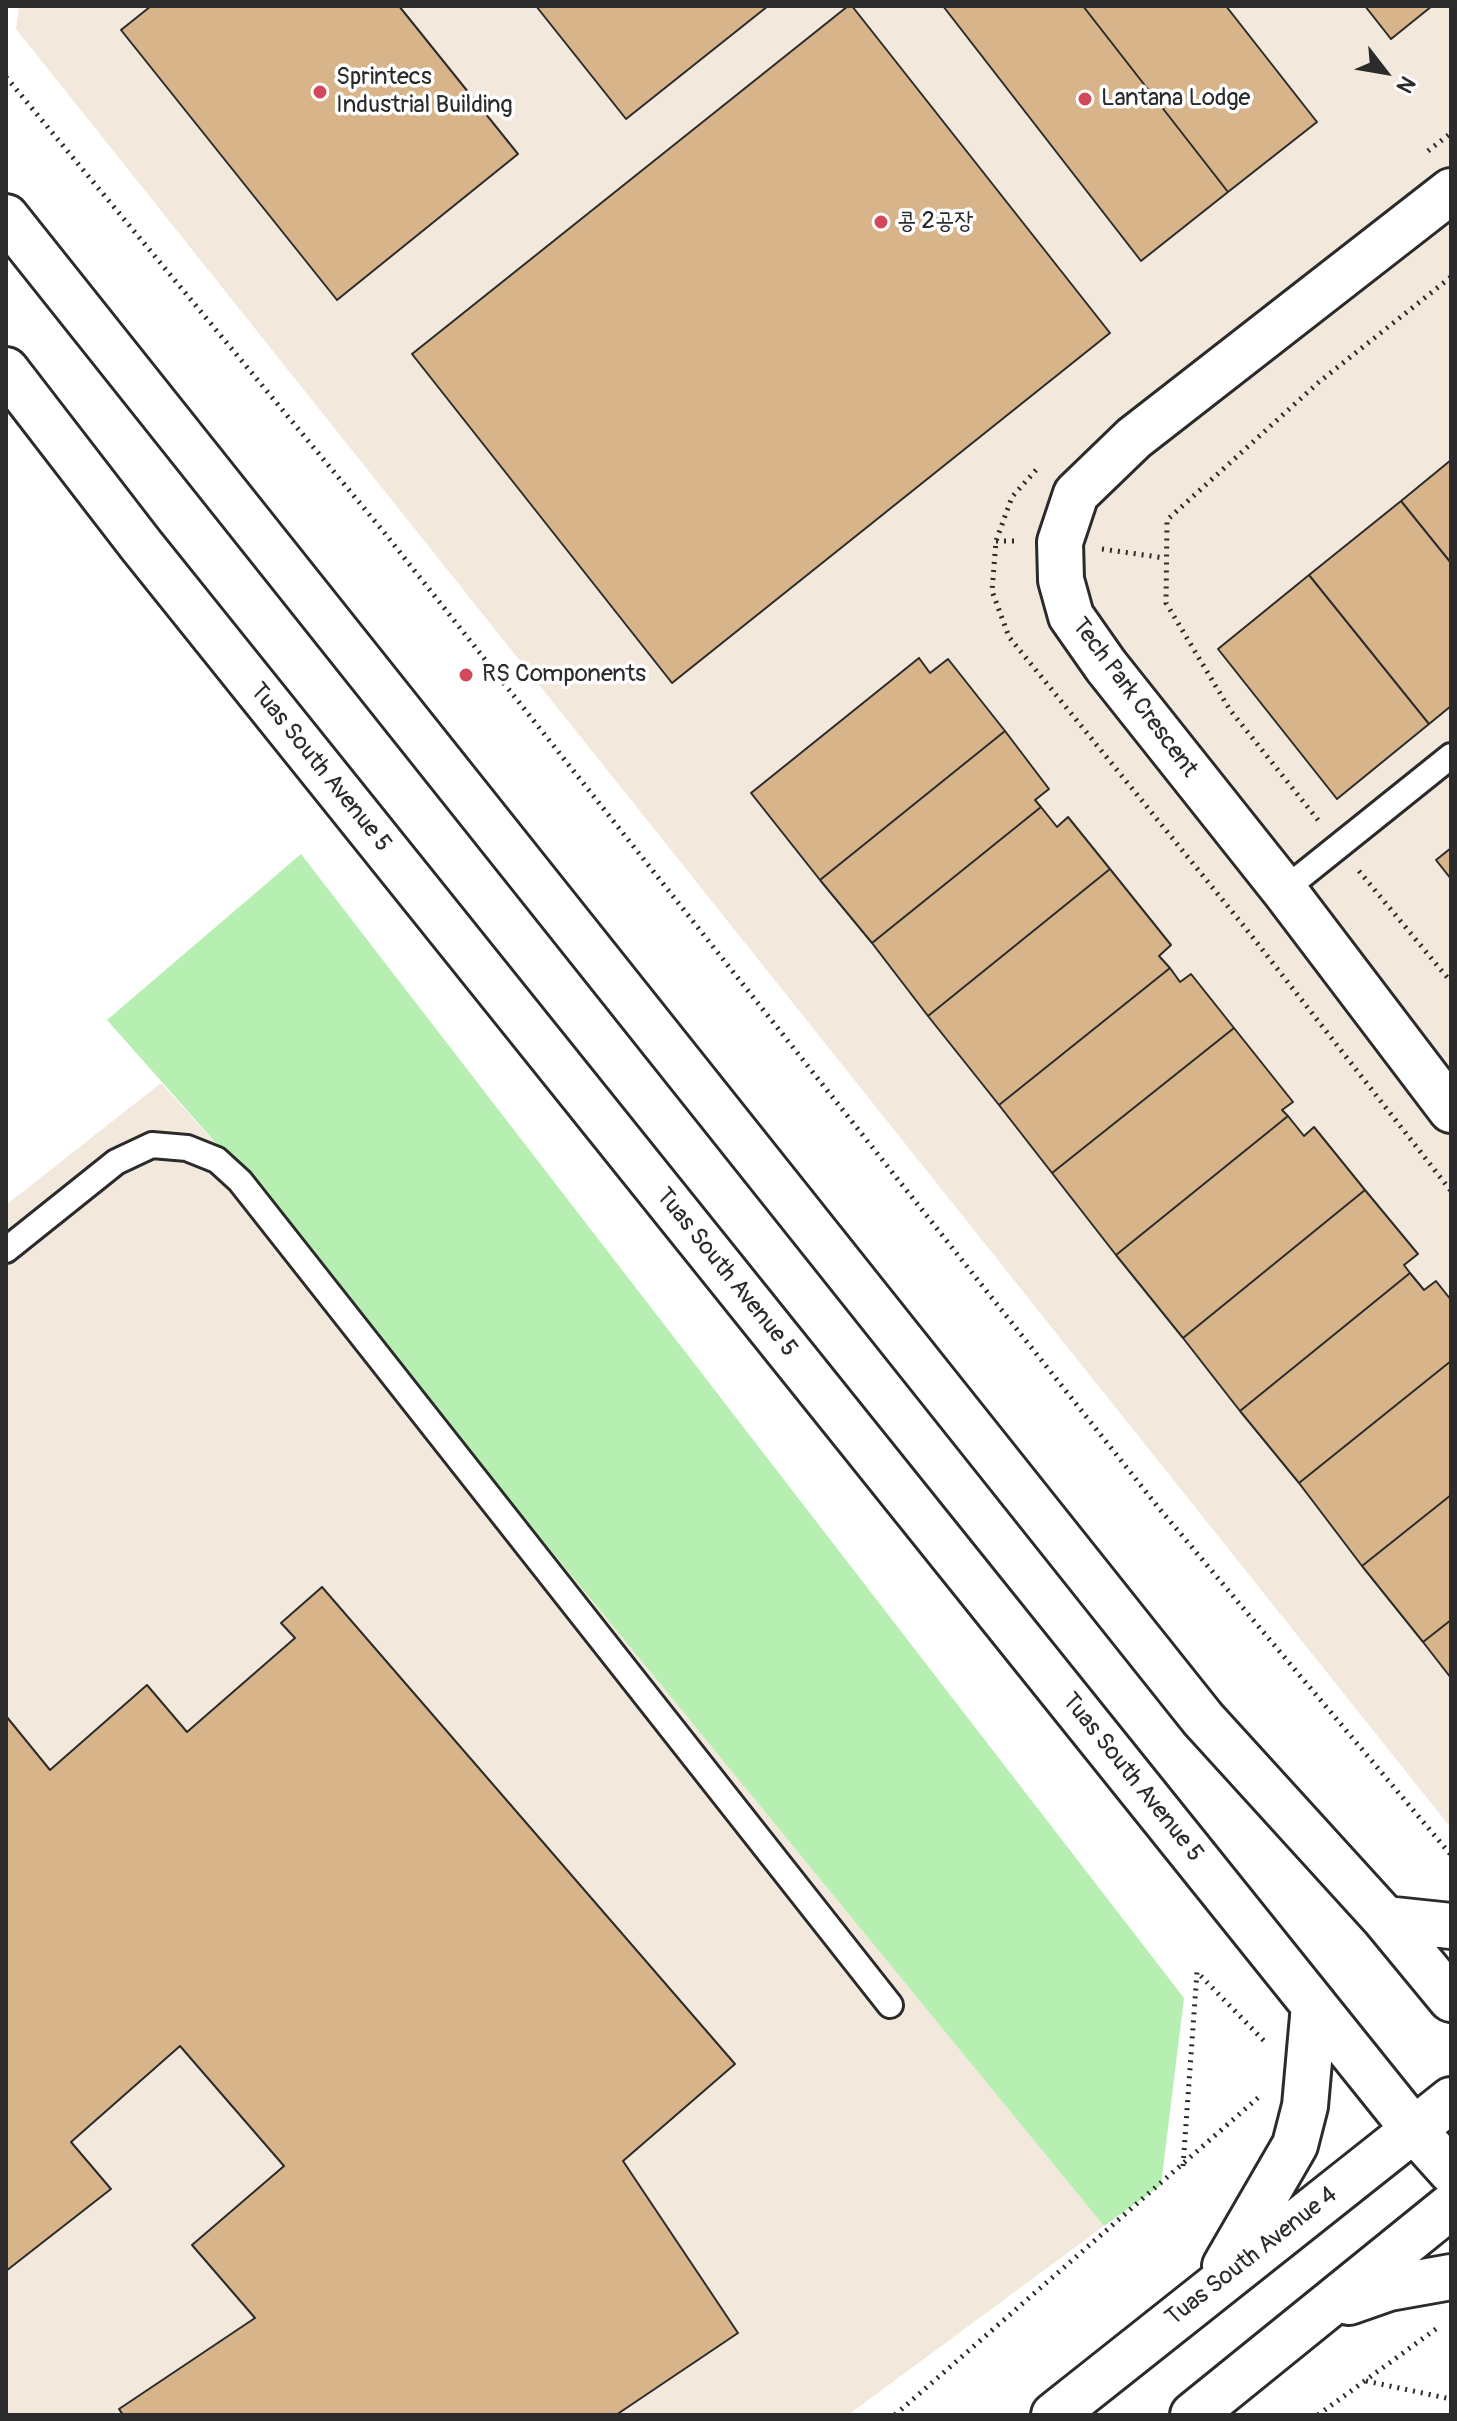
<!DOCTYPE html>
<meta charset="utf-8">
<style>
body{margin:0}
#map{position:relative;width:1457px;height:2421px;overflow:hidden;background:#fff;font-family:Pangolin,sans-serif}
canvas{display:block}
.frame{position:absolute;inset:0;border:8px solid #2b2b2b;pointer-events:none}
.north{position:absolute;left:1345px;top:32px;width:80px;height:80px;-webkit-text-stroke:6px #fff;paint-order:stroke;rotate:121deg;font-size:22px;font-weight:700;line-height:32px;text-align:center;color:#2b2b2b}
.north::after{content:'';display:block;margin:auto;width:28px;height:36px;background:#2b2b2b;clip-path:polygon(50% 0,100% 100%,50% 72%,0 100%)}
</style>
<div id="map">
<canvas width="1457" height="2421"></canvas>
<div class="frame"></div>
<div class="north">N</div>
</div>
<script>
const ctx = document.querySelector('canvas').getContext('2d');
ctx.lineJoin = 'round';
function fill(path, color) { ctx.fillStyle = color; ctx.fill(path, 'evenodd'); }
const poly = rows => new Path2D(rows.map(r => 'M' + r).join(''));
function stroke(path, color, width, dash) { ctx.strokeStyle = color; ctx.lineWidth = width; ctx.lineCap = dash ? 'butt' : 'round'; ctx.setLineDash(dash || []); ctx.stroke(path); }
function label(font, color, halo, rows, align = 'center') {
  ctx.font = font + ' Pangolin,"Poor Story",sans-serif'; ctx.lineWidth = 7; ctx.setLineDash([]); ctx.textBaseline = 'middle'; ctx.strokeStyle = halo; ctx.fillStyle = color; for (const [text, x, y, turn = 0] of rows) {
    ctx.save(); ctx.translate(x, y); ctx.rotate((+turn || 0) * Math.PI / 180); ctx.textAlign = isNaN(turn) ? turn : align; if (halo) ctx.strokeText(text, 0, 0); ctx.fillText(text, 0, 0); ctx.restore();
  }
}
fill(poly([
 [19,6,1451,6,1451,1828,16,29],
 [161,1083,238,1168,1104,2226,848,2415,6,2415,6,1205]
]), '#f3e8dc');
fill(poly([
 [301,854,1184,1998,1161,2185,1104,2226,238,1168,107,1020]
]), '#b7eeb1');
const building = poly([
 [151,6,399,6,518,154,337,300,121,30,151,6],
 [536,6,768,6,626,119,536,6],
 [848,6,852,6,1110,333,672,683,412,354,848,6],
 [943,6,1083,6,1228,192,1141,261,943,6],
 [1083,6,1226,6,1317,122,1228,192,1083,6],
 [1365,6,1432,6,1391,39,1365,6],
 [1451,460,1451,563,1401,501,1451,460],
 [1401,501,1451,563,1451,706,1429,724,1309,575,1401,501],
 [1309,575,1429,724,1337,799,1218,649,1309,575],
 [919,658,930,673,948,659,1005,731,820,880,751,793,919,658],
 [1005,731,1049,789,1035,800,1041,807,872,943,820,880,1005,731],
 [1041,807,1057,827,1068,817,1110,869,928,1016,872,943,1041,807],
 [1451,848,1451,879,1436,860,1451,848],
 [1110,869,1171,945,1159,956,1170,968,999,1105,928,1016,1110,869],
 [1170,968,1180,982,1191,974,1234,1028,1052,1173,999,1105,1170,968],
 [1234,1028,1293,1102,1282,1110,1288,1116,1116,1255,1052,1173,1234,1028],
 [1288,1116,1304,1136,1314,1127,1365,1190,1183,1338,1116,1255,1288,1116],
 [1365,1190,1418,1254,1404,1265,1410,1273,1240,1411,1183,1338,1365,1190],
 [1410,1273,1424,1290,1436,1281,1451,1300,1451,1361,1299,1483,1240,1411,1410,1273],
 [1451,1361,1451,1495,1362,1566,1299,1483,1451,1361],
 [1451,1495,1451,1620,1423,1642,1362,1566,1451,1495],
 [322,1587,735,2064,623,2161,738,2333,616,2415,123,2415,119,2409,255,2318,192,2245,284,2166,180,2046,71,2142,111,2189,6,2271,6,1716,50,1770,147,1685,187,1732,295,1638,281,1623,322,1587],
 [1451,1620,1451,1678,1423,1642,1451,1620]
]);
fill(building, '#d7b489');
stroke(building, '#2b2b2b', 2);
const lane = poly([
 [1284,890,1451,756],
 [6,1250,116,1162,152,1145,187,1148,217,1160,240,1181,890,2005]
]);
const street = poly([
 [1451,191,1134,438,1076,494,1060,542,1061,580,1071,616,1106,666,1284,890,1451,1110]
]);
const secondary = poly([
 [6,217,1203,1719,1385,1919,1451,1999],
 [6,370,141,545,1415,2131,1451,2171],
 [1385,1919,1451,1926],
 [1225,2266,1295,2145,1305,2106,1314,2005],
 [1349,2302,1389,2288,1451,2277],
 [1054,2415,1451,2100],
 [1193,2415,1451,2206]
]);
stroke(lane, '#2b2b2b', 30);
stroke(street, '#2b2b2b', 50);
stroke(secondary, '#2b2b2b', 50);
stroke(poly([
 [6,77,383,531,1158,1507,1451,1855],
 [1428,151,1451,133],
 [1036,470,1012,497,996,541,992,591,1009,637,1247,930,1451,1191],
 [996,541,1017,541],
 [1102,549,1165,558],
 [1318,820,1230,710,1166,603,1167,520,1319,382,1451,277],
 [1359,871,1451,982],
 [1183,2166,1197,1972,1266,2043],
 [1366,2381,1451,2399],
 [895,2415,1259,2097],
 [1318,2415,1440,2326]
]), '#2b2b2b', 5, [2, 6]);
stroke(lane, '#fff', 24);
stroke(street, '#fff', 44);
stroke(secondary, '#fff', 44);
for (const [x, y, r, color] of [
 [320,92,8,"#d1495b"],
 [1085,99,8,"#d1495b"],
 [881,222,8,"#d1495b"],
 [466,675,8,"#d1495b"]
]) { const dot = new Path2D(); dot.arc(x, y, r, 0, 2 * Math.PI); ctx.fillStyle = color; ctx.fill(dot); stroke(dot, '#fff', 3); }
label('24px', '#2b2b2b', '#fff', [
 ["Sprintecs",336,78],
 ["Industrial Building",336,106],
 ["Lantana Lodge",1101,99],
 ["콩 2공장",897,222],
 ["RS Components",482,675]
], 'left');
label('24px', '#2b2b2b', '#fff', [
 ["Tech Park Crescent",1134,698,53],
 ["Tuas South Avenue 5",320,768,51],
 ["Tuas South Avenue 5",726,1273,51],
 ["Tuas South Avenue 5",1132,1778,51],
 ["Tuas South Avenue 4",1252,2257,-38]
]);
</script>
